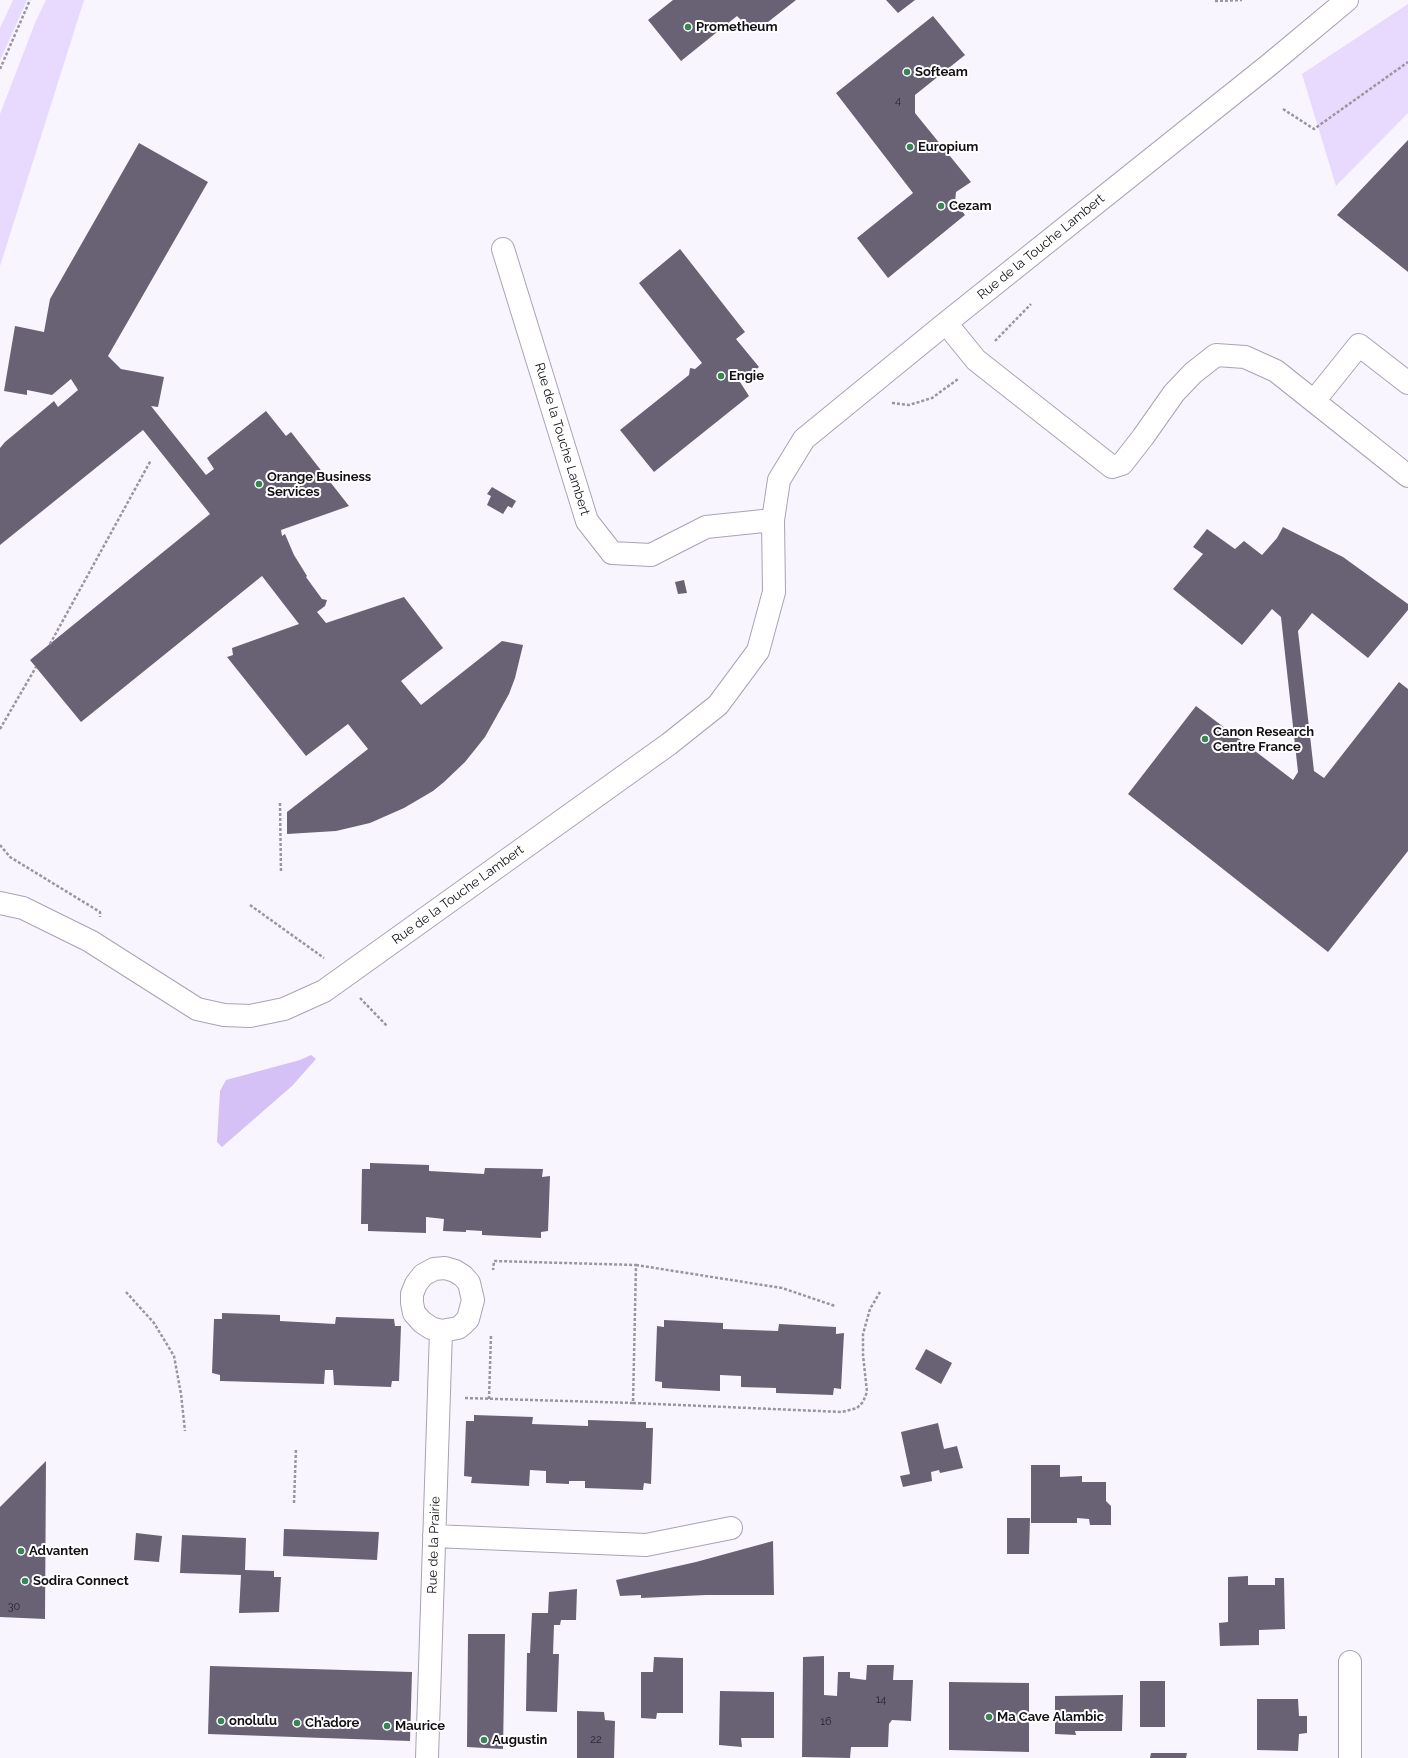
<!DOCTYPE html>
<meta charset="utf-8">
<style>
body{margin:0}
canvas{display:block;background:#f8f5fe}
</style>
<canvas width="1408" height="1758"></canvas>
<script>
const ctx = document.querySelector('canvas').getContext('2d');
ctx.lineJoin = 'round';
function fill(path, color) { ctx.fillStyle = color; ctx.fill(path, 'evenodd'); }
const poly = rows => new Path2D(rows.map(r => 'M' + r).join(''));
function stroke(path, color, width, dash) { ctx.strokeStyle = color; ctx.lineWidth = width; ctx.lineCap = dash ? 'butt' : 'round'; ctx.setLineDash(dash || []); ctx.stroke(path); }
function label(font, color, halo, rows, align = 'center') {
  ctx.font = font + ' Raleway,sans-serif'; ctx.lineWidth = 4; ctx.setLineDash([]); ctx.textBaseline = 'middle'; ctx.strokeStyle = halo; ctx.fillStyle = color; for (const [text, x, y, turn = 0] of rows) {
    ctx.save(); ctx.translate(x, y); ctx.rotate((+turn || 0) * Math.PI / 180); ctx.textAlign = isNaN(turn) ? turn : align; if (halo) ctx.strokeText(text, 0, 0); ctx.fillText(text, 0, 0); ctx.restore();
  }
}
fill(poly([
 [13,0,27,0,0,61,0,28],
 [46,0,84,0,0,266,0,114,35,23],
 [1408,4,1408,113,1336,186,1302,74]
]), '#e8d9ff');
fill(poly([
 [311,1055,316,1059,292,1086,222,1147,217,1142,220,1091,226,1080,300,1060]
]), '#d6c1f7');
fill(poly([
 [673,0,796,0,754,33,737,16,681,61,648,20],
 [886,0,915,0,898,13],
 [933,16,965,55,915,95,915,113,971,182,956,192,955,202,965,215,888,278,857,238,913,193,836,93],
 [1408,140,1408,272,1337,215],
 [139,143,208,182,108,356,121,369,164,377,158,407,151,406,206,475,214,469,207,458,266,411,286,436,291,432,349,506,281,530,282,536,285,534,294,555,307,576,306,577,322,599,327,600,325,606,317,612,326,623,404,597,443,648,401,681,421,705,502,641,523,645,515,678,509,694,485,737,465,762,444,782,433,791,404,808,370,823,336,831,287,834,287,812,368,749,348,724,306,756,227,657,233,655,232,648,299,624,262,576,81,722,30,660,210,514,143,430,0,545,0,448,5,442,54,401,58,407,78,390,71,379,52,395,27,390,27,395,4,391,15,326,44,332,50,299],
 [680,249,745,332,736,339,759,367,740,382,749,396,654,472,620,430,689,375,690,368,695,369,702,363,639,283],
 [492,487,516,501,512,508,508,506,503,514,487,505,491,496,487,494],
 [1283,527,1343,557,1408,604,1408,610,1368,658,1312,613,1298,631,1314,771,1324,778,1399,682,1408,689,1408,851,1328,952,1128,794,1196,706,1293,780,1298,772,1281,617,1272,609,1242,645,1173,589,1203,554,1193,547,1207,529,1235,549,1244,541,1262,555,1277,538],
 [684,580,687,593,678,594,675,582],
 [370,1163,429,1165,429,1171,484,1174,485,1168,543,1169,542,1177,550,1176,548,1231,541,1232,541,1238,482,1235,482,1231,466,1230,466,1232,443,1231,444,1219,426,1217,426,1233,368,1231,368,1224,361,1224,362,1169,370,1169],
 [222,1313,280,1315,280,1321,335,1324,336,1317,394,1319,395,1326,401,1326,399,1381,392,1381,391,1387,334,1385,333,1370,325,1370,324,1384,220,1381,220,1375,212,1373,214,1319,222,1319],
 [664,1320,723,1323,723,1329,778,1331,779,1324,836,1327,836,1334,844,1333,841,1389,834,1388,833,1395,776,1393,776,1388,741,1387,741,1376,720,1375,720,1391,662,1388,662,1382,655,1381,657,1326,664,1327],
 [926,1349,952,1363,941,1384,915,1369],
 [474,1415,533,1417,532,1424,588,1426,588,1420,646,1422,646,1428,653,1428,651,1484,644,1483,643,1490,585,1488,585,1481,569,1481,569,1484,546,1483,546,1471,530,1470,529,1486,471,1483,472,1477,464,1476,466,1421,474,1421],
 [938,1423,944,1449,957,1446,963,1468,940,1473,939,1470,931,1472,932,1481,903,1487,900,1476,910,1474,901,1432],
 [46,1461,45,1619,0,1617,0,1507],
 [1031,1465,1060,1465,1060,1477,1082,1476,1082,1482,1106,1482,1106,1501,1111,1506,1111,1525,1090,1525,1089,1519,1077,1518,1077,1523,1031,1523],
 [1007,1518,1030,1518,1029,1554,1007,1554],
 [284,1529,379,1532,377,1560,283,1556],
 [136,1533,162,1536,159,1562,134,1560],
 [182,1535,246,1538,245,1570,274,1571,274,1577,281,1577,279,1612,239,1613,241,1575,180,1573],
 [773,1541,774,1595,706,1595,641,1598,641,1595,620,1596,616,1580,696,1562],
 [1248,1576,1248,1585,1275,1585,1275,1578,1284,1578,1285,1629,1259,1630,1259,1645,1220,1646,1219,1623,1228,1622,1228,1577],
 [577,1589,576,1620,561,1620,560,1625,554,1625,553,1654,559,1654,557,1712,526,1711,527,1653,530,1653,532,1613,548,1613,549,1592],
 [468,1634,505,1634,503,1749,467,1747],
 [824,1656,824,1695,837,1696,838,1672,850,1672,850,1678,866,1680,867,1665,894,1665,893,1680,913,1680,911,1721,892,1720,889,1724,888,1747,851,1747,850,1758,802,1757,803,1657],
 [654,1657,683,1658,683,1713,657,1713,656,1719,641,1718,641,1672,653,1672],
 [210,1666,412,1672,410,1741,208,1734],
 [1140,1681,1165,1681,1165,1727,1140,1727],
 [949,1682,1029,1683,1029,1752,949,1750],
 [720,1691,774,1692,774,1738,741,1738,742,1747,719,1745],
 [1123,1695,1122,1731,1075,1731,1076,1735,1055,1734,1055,1696],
 [1257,1699,1298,1699,1299,1716,1307,1716,1307,1733,1299,1734,1298,1751,1257,1750],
 [577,1711,604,1712,605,1720,615,1721,614,1758,577,1758],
 [1151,1753,1187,1753,1186,1758,1150,1758]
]), '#696274');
const minor = poly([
 [503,249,587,521,612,553,651,555,706,527,773,520],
 [946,323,976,360,1112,467,1122,464,1143,437,1174,393,1193,373,1216,355,1245,357,1276,371,1408,476],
 [1314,401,1359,345,1408,383],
 [0,903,23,908,90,941,197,1009,224,1015,250,1016,284,1009,324,991,669,744,718,705,758,651,774,592,773,520,779,480,804,439,946,323,1269,65,1347,0],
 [445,1268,455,1271,463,1276,469,1283,473,1300,468,1319,462,1325,458,1328,441,1331,431,1328,422,1322,414,1313,412,1303,412,1294,416,1284,423,1275,434,1269,445,1268],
 [434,1536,646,1545,731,1528],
 [427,1758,441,1331],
 [1350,1758,1350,1662]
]);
stroke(minor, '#aaa2b6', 24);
stroke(poly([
 [1215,1,1242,0],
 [0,69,30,0],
 [1283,109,1314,129,1408,62],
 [995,341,1031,304],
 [892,403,909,405,932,398,958,379],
 [50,644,151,460],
 [0,729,36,667],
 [280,803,281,873],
 [0,845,10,857,100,912,100,917],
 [250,905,324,958],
 [360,998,387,1026],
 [636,1265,782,1288,835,1306],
 [126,1292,154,1323,174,1356,181,1394,185,1431],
 [465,1398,633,1403,636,1265,494,1261,493,1270],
 [489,1399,491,1335],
 [633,1403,842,1412,857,1408,863,1402,867,1392,863,1355,863,1334,870,1309,880,1292],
 [294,1503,296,1448]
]), '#99969e', 2.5, [3, 2]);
stroke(minor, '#fff', 22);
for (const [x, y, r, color] of [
 [688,27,4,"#388554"],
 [907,72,4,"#388554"],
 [910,147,4,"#388554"],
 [941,206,4,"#388554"],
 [721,376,4,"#388554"],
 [259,484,4,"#388554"],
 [1205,739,4,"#388554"],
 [21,1551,4,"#388554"],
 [25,1581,4,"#388554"],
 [989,1717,4,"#388554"],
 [221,1721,4,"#388554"],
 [297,1723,4,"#388554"],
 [387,1726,4,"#388554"],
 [484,1740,4,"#388554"]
]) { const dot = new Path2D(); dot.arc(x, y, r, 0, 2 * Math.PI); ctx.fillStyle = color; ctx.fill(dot); stroke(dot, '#fff', 1.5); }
label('11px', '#28242e', null, [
 ["4",898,101],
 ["30",14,1607],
 ["14",881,1700],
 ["16",826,1722],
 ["22",596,1740]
]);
label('bold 13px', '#120f16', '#fff', [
 ["Prometheum",696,27],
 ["Softeam",915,72],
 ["Europium",918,147],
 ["Cezam",949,206],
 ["Engie",729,376],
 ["Orange Business",267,477],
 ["Services",267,492],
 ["Canon Research",1213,732],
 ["Centre France",1213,747],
 ["Advanten",29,1551],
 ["Sodira Connect",33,1581],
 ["Ma Cave Alambic",997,1717],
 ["onolulu",229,1721],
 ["Ch’adore",305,1723],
 ["Maurice",395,1726],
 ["Augustin",492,1740]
], 'left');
label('13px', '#120f16', '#fff', [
 ["Rue de la Touche Lambert",1041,247,-39],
 ["Rue de la Touche Lambert",562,439,73],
 ["Rue de la Touche Lambert",458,895,-36],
 ["Rue de la Prairie",434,1545,-88]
]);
</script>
